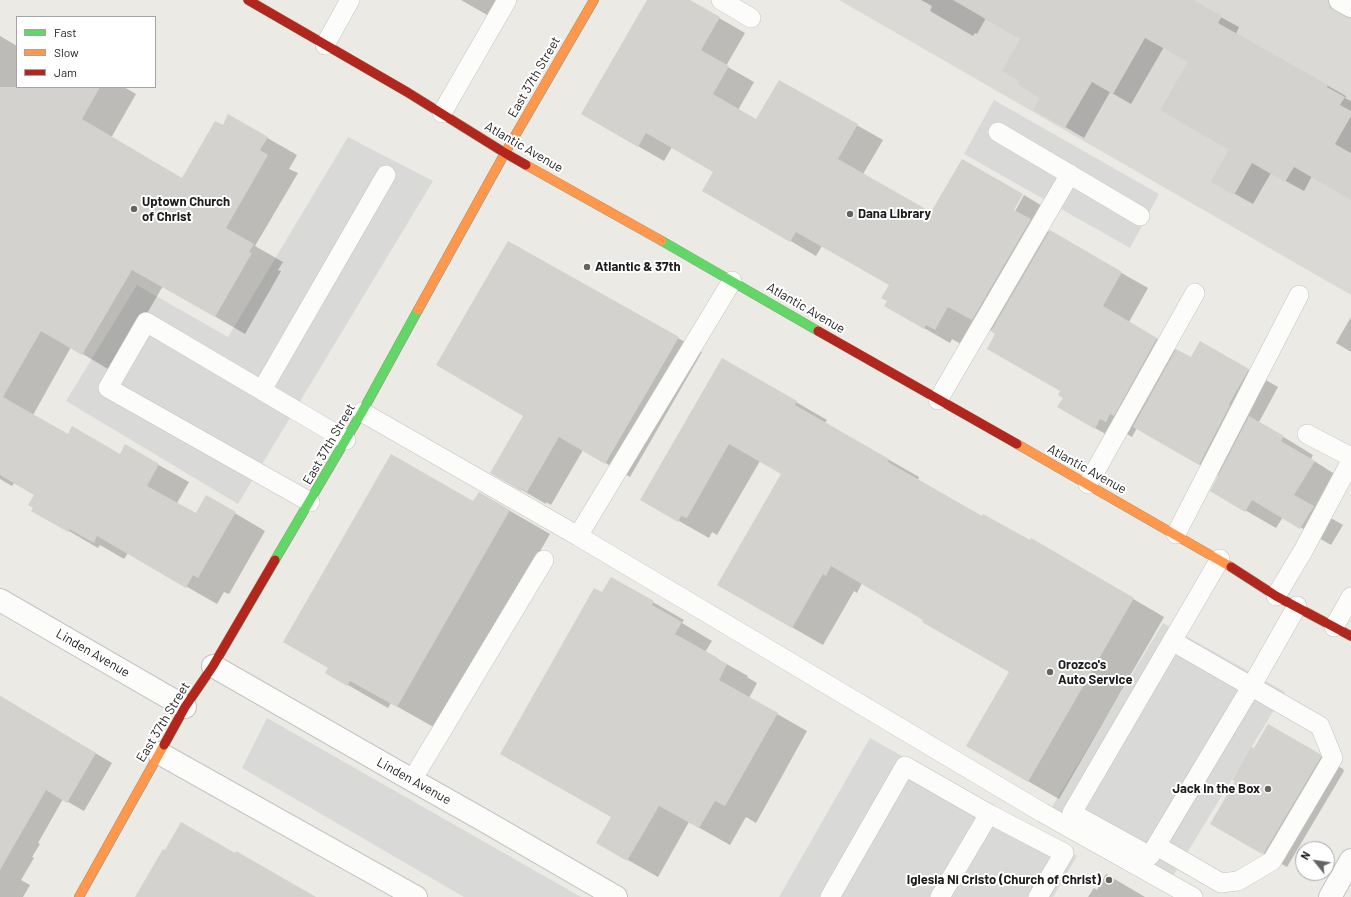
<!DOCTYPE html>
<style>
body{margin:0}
#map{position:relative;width:1351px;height:897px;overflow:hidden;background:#ebeae5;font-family:Barlow,sans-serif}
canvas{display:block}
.legend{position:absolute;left:16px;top:16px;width:140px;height:72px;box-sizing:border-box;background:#fff;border:1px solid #a4a4a4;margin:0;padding:5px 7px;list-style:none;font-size:12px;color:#1c1c1c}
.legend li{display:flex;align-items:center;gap:8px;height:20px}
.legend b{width:20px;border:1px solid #a4a4a4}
.north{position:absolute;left:1295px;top:841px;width:40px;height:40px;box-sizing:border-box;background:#fff;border:1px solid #a4a4a4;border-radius:50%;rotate:300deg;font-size:11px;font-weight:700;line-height:16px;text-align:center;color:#1c1c1c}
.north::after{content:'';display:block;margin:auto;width:14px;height:18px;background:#646462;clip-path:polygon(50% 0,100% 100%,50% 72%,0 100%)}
</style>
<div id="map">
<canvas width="1351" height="897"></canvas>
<ul class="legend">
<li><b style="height:5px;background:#63d668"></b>Fast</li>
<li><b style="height:5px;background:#ff974d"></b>Slow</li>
<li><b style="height:5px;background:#b3261e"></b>Jam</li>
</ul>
<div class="north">N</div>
</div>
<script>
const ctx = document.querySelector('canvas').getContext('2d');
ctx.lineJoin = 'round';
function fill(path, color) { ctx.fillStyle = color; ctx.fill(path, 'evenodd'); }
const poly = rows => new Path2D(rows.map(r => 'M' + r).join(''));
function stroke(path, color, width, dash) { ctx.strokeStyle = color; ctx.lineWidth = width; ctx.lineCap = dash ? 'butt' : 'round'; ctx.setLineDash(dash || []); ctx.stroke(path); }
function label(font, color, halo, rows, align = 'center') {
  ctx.font = font + ' Barlow,sans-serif'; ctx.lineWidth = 4; ctx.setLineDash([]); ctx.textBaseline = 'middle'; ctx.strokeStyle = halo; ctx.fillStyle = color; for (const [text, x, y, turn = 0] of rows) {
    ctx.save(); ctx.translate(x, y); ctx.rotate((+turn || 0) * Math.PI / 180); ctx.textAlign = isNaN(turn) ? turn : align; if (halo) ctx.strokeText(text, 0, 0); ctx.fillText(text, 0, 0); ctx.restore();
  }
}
fill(poly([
 [839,0,1351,0,1351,295]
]), '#dad9d6');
fill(poly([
 [994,100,1159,194,1130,248,964,154],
 [348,137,433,181,238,504,66,401,137,285,228,337],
 [1163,623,1285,692,1173,876,1050,810],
 [267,718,581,897,464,897,242,768],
 [870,738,1077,856,1053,897,779,897]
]), '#d9d9d7');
fill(poly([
 [461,0,508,0,496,20],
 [648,0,688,0,745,33,726,66,754,82,738,110,757,121,779,81,883,140,863,174,931,213,1011,214,1013,215,1024,195,1049,210,1039,226,1148,288,1129,322,1191,359,1200,342,1278,387,1259,422,1313,455,1311,459,1344,480,1324,514,1343,525,1331,545,1283,517,1276,528,1212,491,1219,476,1137,428,1132,437,1127,434,1121,443,1059,407,1065,397,1062,391,997,334,974,321,961,344,952,339,950,343,886,306,889,301,890,285,822,246,816,256,704,190,714,172,672,147,664,161,582,114],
 [921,0,1189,0,1239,27,1236,34,1346,96,1345,98,1351,101,1351,199,1312,176,1304,191,1271,173,1253,204,1212,181,1230,149,1189,61,1164,47,1131,104,1110,92,1084,138,1035,109,1041,98,1020,80,1022,39,986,18,977,34,975,33,973,36,930,11,932,6],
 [0,36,17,46,17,87,124,87,136,94,111,138,183,179,223,126,229,116,297,155,289,169,298,173,255,246,283,262,278,270,281,271,245,334,163,286,113,372,71,347,33,415,68,435,120,455,125,446,189,482,177,503,196,514,206,496,265,531,229,594,224,592,217,604,128,553,124,559,100,545,98,548,33,510,35,494,15,482,12,486,0,479],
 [1351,317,1351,352,1336,343],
 [678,338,702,352,630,477,583,450,551,505,546,502,546,504,491,472],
 [722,359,827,420,825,423,919,477,918,480,983,517,1030,542,1031,539,1164,617,1059,799,967,746,1010,671,862,583,857,593,854,591,823,645,718,585,782,473,760,461,717,535,712,532,709,538,642,500],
 [479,493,550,534,437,729,391,703,388,708,327,673,474,502],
 [611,578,684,620,682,623,712,641,705,652,748,676,747,677,757,683,749,698,807,731,756,823,746,817,730,845,689,822,658,877,598,843,612,817,602,593],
 [0,696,112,763,84,811,63,799,38,843,40,844,32,857,34,858,21,880,30,885,23,897,0,897],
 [1268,725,1343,769,1344,771,1287,867,1212,824],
 [1106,874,1145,897,1088,897,1094,888,1097,890]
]), '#0003');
fill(poly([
 [647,0,690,0,720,17,701,50,729,66,713,94,756,119,779,80,858,124,838,159,931,212,962,159,1023,194,1014,210,1031,219,972,320,948,307,935,330,926,325,924,329,884,306,887,301,881,298,889,285,796,232,790,242,702,191,713,172,646,133,638,147,581,114],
 [953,0,1193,0,1222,16,1218,23,1328,85,1327,87,1345,97,1340,105,1351,111,1351,116,1335,144,1351,153,1351,200,1294,167,1285,182,1252,163,1234,195,1211,182,1229,150,1160,110,1188,62,1145,38,1113,94,1092,82,1065,128,1033,110,1040,98,1017,84,1019,81,1002,71,1020,39],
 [0,87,100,87,82,119,182,178,215,121,223,125,228,114,268,137,260,150,268,155,226,228,254,244,249,252,252,253,215,317,132,270,82,355,41,331,3,397,68,434,72,426,120,454,125,444,159,464,147,486,196,513,206,495,236,512,198,578,193,575,186,588,97,536,94,543,69,529,68,532,31,511,33,508,28,505,34,495,0,475],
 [1050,230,1122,272,1103,306,1157,338,1114,416,1110,414,1106,422,1100,419,1095,429,1057,407,1063,398,1058,395,1060,391,987,349,995,334,991,331],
 [508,241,679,337,605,464,559,437,527,492,522,489,521,491,490,473,523,416,436,365],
 [1200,341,1249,369,1229,404,1230,405,1199,465,1133,427,1176,349,1191,357],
 [722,358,797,401,795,405,889,459,888,462,982,516,983,514,1030,540,1031,538,1134,598,1028,782,966,746,1009,672,922,622,923,620,831,566,826,576,823,574,792,628,717,585,781,474,729,444,687,518,681,516,678,522,640,500],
 [1249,416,1284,436,1281,441,1315,461,1294,495,1314,506,1300,529,1252,500,1245,512,1210,491],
 [391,454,473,501,479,492,510,510,397,707,350,681,347,686,325,673,328,668,283,642],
 [611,577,654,601,652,605,682,622,675,634,718,658,717,659,727,664,719,680,778,713,725,806,715,801,699,828,659,806,627,861,596,843,611,817,500,754,594,588,602,592],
 [0,696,96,753,67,803,46,790,0,870],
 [1268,724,1320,754,1321,757,1264,853,1262,854,1210,824,1235,781,1232,780,1251,747,1254,748],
 [181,822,235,853,236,851,316,897,135,897,163,849,165,850]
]), '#d3d2ce');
const lane = poly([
 [721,0,751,18],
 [325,45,350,0],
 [442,113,507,0],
 [998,132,1140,216],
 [262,390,386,175],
 [938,400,1070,174],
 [362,412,578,536,732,281],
 [1307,434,1351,457],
 [1088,484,1195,293],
 [310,502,108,388,146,322,346,440],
 [1176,534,1299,295],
 [578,536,1043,813,1193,897],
 [1220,559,1072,813,1150,856,1251,687,1297,606],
 [1276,596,1303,551,1351,461],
 [1334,627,1351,597],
 [412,780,544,560],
 [1157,846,1221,883,1238,881,1272,861,1333,758,1320,726,1172,641],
 [830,897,905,766,989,814,1064,853,1038,897],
 [940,897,989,814]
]);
const street = poly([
 [1340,0,1351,6],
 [0,600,185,707],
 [213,666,412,780,483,820,616,897],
 [159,753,416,897],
 [1330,897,1351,860]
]);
const fast = poly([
 [662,241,818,331],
 [275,560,362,412,418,310]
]);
const slow = poly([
 [526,165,662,241],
 [418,310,505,153,594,0],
 [1017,444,1231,567],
 [79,897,164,745]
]);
const jam = poly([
 [248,0,407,92,505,153,526,165],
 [818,331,1017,444],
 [1231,567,1276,596,1351,636],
 [164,745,185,707,213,666,275,560]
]);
stroke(lane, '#c3c3c1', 20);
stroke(street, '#c3c3c1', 24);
stroke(fast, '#90957c', 10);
stroke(slow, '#90957c', 10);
stroke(jam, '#90957c', 10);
stroke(lane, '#fcfcfb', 19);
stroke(street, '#fcfcfb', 22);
stroke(fast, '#63d668', 9);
stroke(slow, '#ff974d', 9);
stroke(jam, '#b3261e', 9);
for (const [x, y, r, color] of [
 [134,209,4,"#646462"],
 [850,214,4,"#646462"],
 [587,267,4,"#646462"],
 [1050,672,4,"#646462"],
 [1268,789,4,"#646462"],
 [1109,880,4,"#646462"]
]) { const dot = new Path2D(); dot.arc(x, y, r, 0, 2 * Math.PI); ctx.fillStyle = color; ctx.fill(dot); stroke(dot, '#fff', 1.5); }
label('13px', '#1c1c1c', '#fff', [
 ["East 37th Street",534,77,-60],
 ["Atlantic Avenue",524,147,30],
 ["Atlantic Avenue",806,308,30],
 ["East 37th Street",329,444,-60],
 ["Atlantic Avenue",1087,469,29],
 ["Linden Avenue",93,653,30],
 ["East 37th Street",163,722,-59],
 ["Linden Avenue",414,781,29]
]);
label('bold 13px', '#1c1c1c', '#fff', [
 ["Uptown Church",142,202],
 ["of Christ",142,217],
 ["Dana Library",858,214],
 ["Atlantic & 37th",595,267],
 ["Orozco's",1058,665],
 ["Auto Service",1058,680],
 ["Jack in the Box",1260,789,"right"],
 ["Iglesia Ni Cristo (Church of Christ)",1101,880,"right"]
], 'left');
</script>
